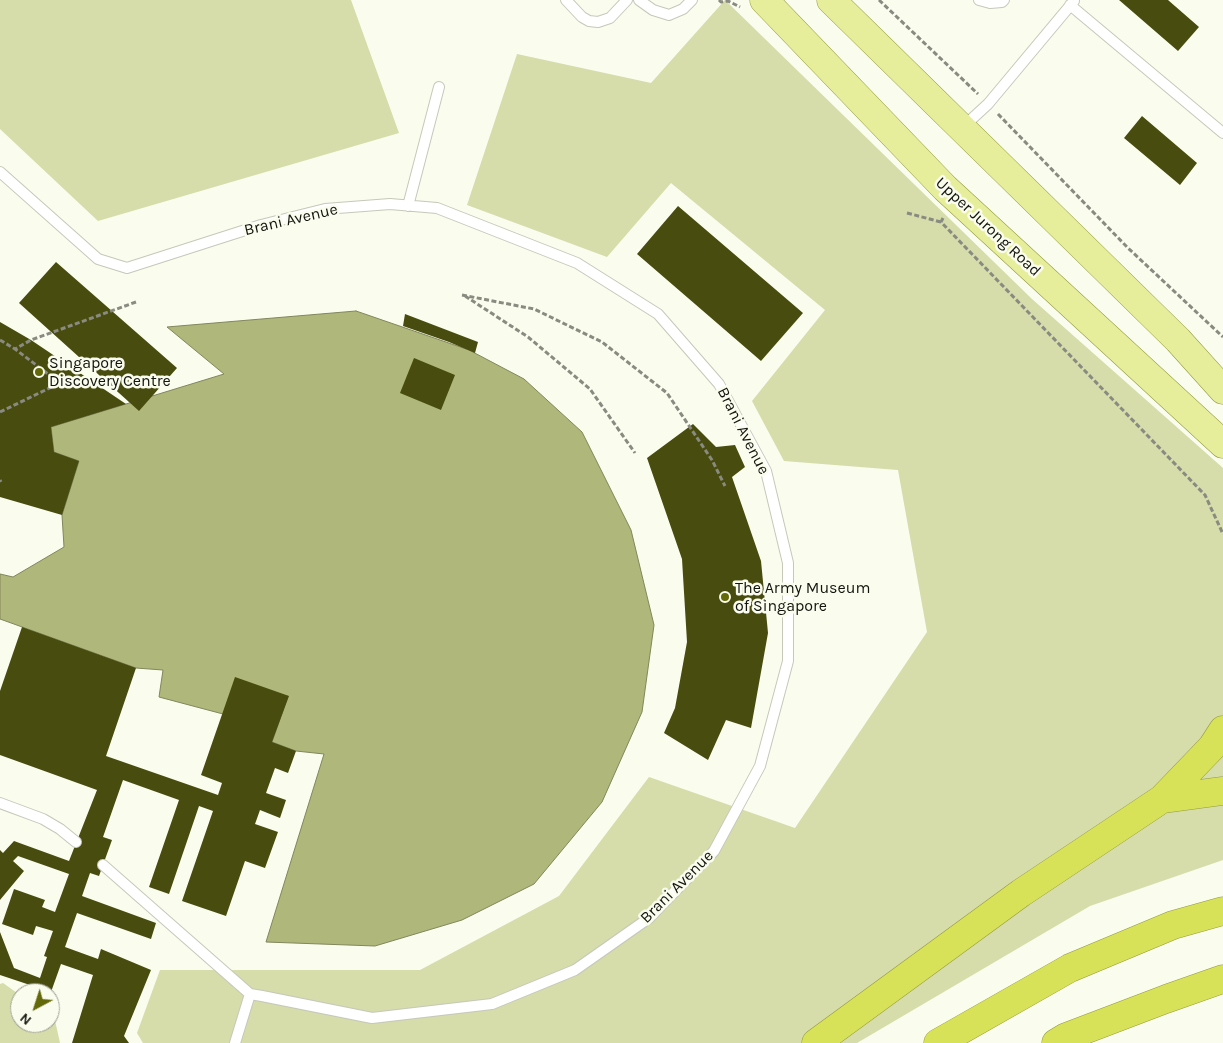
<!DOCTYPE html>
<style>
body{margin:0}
#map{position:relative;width:1223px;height:1043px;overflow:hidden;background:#fafcee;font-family:Karla,sans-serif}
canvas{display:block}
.north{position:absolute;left:10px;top:983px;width:50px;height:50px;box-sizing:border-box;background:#fafcee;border:1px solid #9e9f95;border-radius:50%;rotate:220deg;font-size:14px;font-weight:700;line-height:20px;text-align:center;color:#14140f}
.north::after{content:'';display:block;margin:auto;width:18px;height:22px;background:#636808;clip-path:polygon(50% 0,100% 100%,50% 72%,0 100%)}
</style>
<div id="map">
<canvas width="1223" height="1043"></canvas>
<div class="north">N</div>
</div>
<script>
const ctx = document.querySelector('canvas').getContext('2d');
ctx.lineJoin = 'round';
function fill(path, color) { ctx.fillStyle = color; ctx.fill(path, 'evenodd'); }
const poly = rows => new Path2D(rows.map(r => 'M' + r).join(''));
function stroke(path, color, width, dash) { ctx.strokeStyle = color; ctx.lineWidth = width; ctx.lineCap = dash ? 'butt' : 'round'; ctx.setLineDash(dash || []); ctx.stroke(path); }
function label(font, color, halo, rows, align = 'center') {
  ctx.font = font + ' Karla,sans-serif'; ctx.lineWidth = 5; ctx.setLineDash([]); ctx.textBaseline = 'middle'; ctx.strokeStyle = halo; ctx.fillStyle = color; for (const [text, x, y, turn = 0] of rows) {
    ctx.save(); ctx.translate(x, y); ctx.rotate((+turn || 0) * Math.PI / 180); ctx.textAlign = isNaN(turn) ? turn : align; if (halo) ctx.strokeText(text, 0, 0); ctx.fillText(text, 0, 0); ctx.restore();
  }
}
fill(poly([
 [0,0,351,0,399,133,98,221,0,129],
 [725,0,1032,299,1223,468,1223,860,1090,906,857,1043,143,1043,137,1033,160,970,420,970,559,896,649,777,795,828,927,632,898,470,784,461,752,401,825,310,671,183,607,257,467,205,517,54,651,83],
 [3,983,20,995,20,1023,50,1023,50,1014,54,1016,60,1043,0,1043,0,984]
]), '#d6dcaa');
const water = poly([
 [356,311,469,350,524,379,582,432,631,530,654,625,642,712,602,802,534,884,462,920,375,946,266,942,324,754,296,751,272,742,288,696,223,714,159,697,163,670,136,668,0,619,0,574,13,577,64,547,62,515,79,461,54,452,51,427,224,374,167,327,356,311]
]);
fill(water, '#b0b77b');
stroke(water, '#81865b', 1);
fill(poly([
 [1119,0,1168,0,1199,27,1178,51],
 [1142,116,1197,163,1180,185,1124,138],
 [678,206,803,313,761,361,637,254],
 [56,262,177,368,139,411,19,303],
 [405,314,478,342,475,353,449,342,403,326],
 [0,322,31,340,126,404,51,427,54,452,79,461,62,515,0,497],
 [414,358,455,375,441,410,400,393],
 [693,424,716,447,735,445,745,467,732,477,761,561,768,633,751,728,726,720,708,760,664,733,675,708,687,642,682,559,647,458],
 [22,627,136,668,106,756,218,795,222,783,201,775,235,677,289,696,272,742,296,751,288,773,275,768,266,793,286,800,280,818,260,810,255,824,278,832,265,868,245,861,226,916,182,901,213,811,199,806,169,894,149,887,179,800,123,780,103,837,112,840,99,876,90,873,82,896,156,923,151,939,77,913,65,947,98,959,101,949,151,970,124,1036,129,1043,72,1043,93,975,61,964,51,992,0,975,0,932,14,968,40,978,47,957,44,956,53,931,36,926,33,935,2,924,14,889,45,900,42,907,55,912,69,874,18,856,13,861,24,871,0,900,0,850,3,853,14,841,69,861,97,790,0,755,0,691]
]), '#484c0f');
const service = poly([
 [566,0,582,17,589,21,598,22,610,18,627,0],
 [639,0,653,10,669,15,683,9,692,0],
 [979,0,990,3,1002,2,1004,0],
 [1070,5,1223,133],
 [963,127,988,104,1074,1],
 [0,172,98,259,127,268,261,225,325,209,390,204,437,208,577,263,658,314,719,384,766,471,788,563,788,661,760,766,714,851,649,918,575,970,492,1004,372,1018,262,996,250,994,103,865],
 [408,206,439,87],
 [0,803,43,819,60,829,76,842],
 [235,1043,250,994]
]);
const primary = poly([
 [764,0,945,188,1223,444],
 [831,0,1178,340,1223,390]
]);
const motorway = poly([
 [1162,799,1223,791],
 [816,1043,1021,893,1162,799,1212,747,1223,730],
 [938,1043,1070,968,1173,925,1223,911],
 [1056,1043,1066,1037,1166,999,1223,979]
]);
stroke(service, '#c6c8ba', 12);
stroke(primary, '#939a3f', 29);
stroke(motorway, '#939a3f', 29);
stroke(poly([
 [719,0,721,2,728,1,740,7],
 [879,0,978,94],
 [998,114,1128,248,1223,337],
 [907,213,941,222],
 [943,218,941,222,1205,495,1223,534],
 [462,295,534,309,602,342,667,393,712,460,725,486],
 [465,296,528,337,590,389,635,453],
 [0,340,15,349,31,340,136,302],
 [0,412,60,383,15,349],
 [0,480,1,482]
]), '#898a80', 3, [5, 2.5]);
stroke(service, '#fff', 10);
stroke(primary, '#e7ee9b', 28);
stroke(motorway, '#d7e259', 28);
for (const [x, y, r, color] of [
 [39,372,5,"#636808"],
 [725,597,5,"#636808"]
]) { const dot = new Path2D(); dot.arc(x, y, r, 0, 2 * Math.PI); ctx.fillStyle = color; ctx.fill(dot); stroke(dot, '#fafcee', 2); }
label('16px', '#14140f', '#fafcee', [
 ["Brani Avenue",291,220,-13],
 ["Upper Jurong Road",988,227,43],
 ["Brani Avenue",743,431,63],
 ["Brani Avenue",677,887,-45]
]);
label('16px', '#14140f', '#fafcee', [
 ["Singapore",49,363],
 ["Discovery Centre",49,381],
 ["The Army Museum",735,588],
 ["of Singapore",735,606]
], 'left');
</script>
